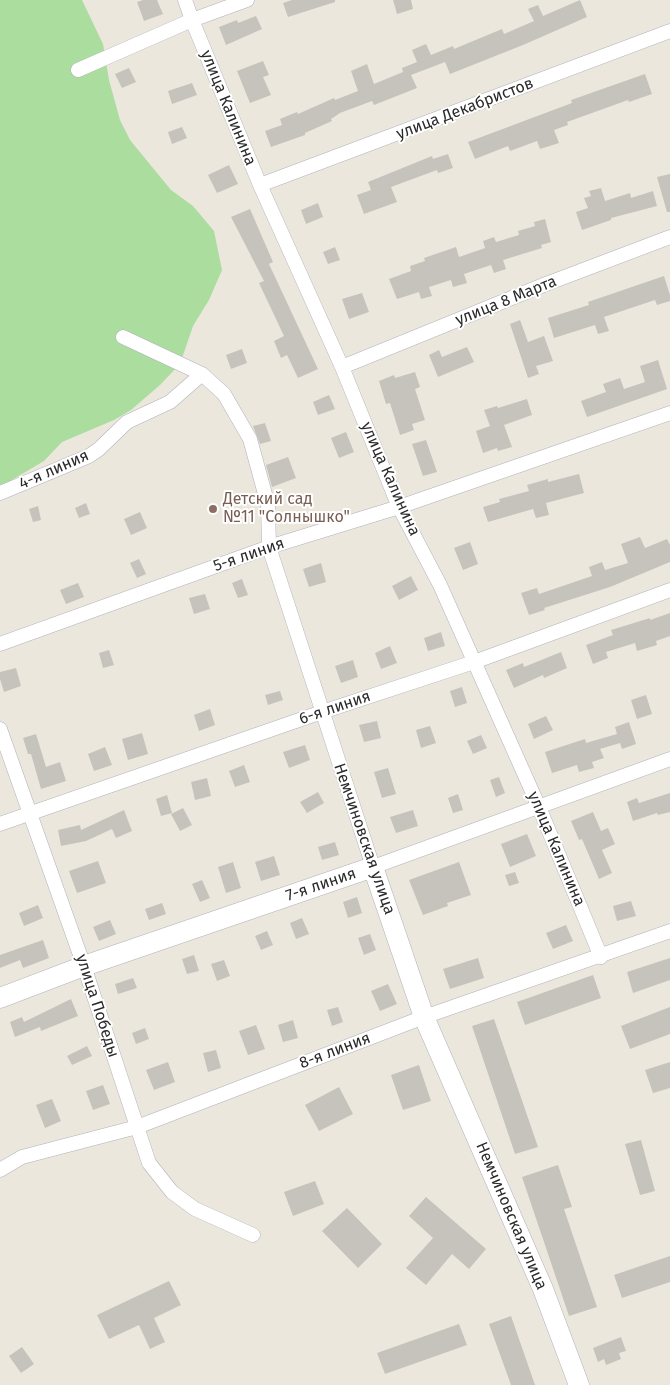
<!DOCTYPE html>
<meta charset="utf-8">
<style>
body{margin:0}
canvas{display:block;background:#ebe7dd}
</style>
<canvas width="670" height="1385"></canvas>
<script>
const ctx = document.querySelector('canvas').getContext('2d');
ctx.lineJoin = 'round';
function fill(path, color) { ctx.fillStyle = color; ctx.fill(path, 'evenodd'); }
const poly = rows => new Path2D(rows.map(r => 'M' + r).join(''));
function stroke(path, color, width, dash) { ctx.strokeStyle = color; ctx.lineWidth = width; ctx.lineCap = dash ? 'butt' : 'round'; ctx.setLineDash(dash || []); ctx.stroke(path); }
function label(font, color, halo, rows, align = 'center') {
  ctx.font = font + ' "Fira Sans",sans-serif'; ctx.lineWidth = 4; ctx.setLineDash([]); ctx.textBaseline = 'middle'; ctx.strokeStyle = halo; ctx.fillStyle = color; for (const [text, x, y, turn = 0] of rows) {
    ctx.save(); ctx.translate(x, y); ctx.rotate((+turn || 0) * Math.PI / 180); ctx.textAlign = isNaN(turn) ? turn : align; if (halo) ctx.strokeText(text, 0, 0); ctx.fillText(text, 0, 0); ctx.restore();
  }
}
fill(poly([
 [0,0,82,0,103,44,109,80,120,120,130,140,171,190,193,206,214,231,222,270,209,300,193,326,180,364,160,385,131,410,114,420,62,442,44,461,0,487]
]), '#abdd9e');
fill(poly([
 [143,0,157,0,163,14,144,21,137,2],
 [292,0,335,0,335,2,288,17,283,3],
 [393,0,411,0,413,9,397,14],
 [580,0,587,17,523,45,450,74,445,62,411,75,417,88,374,105,372,101,340,113,331,119,332,121,305,133,305,135,271,147,265,131,282,125,280,119,297,112,298,114,334,98,335,100,358,91,351,71,367,64,374,84,403,72,402,68,417,62,412,50,426,44,431,55,453,46,454,49,502,29,504,34,534,21,528,9,538,5,543,16],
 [256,16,262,29,226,45,219,27,237,20,238,23],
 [263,61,269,75,263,77,271,95,250,103,237,71],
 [129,68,136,82,122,88,115,74],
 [645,74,652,94,629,102,628,100,567,122,568,125,554,130,559,143,540,149,537,141,510,151,508,146,475,159,468,142,572,103,571,100],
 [192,83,197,95,172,104,168,91],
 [182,127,187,138,172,144,168,132],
 [448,154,453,168,438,173,437,170,391,187,397,202,364,214,357,195,371,190,368,182,432,156,433,159],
 [229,165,238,184,217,193,208,175],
 [670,174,670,212,667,212,657,177],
 [601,188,605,201,630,193,631,198,653,191,657,206,611,218,611,220,582,230,576,212,588,208,584,198,591,196,589,191],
 [318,203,323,217,306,224,301,210],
 [250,209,273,262,269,264,318,369,298,378,287,355,281,358,274,341,284,336,259,283,264,281,231,217],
 [545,219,551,242,541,245,542,248,503,260,506,269,494,273,491,265,464,274,467,283,453,287,451,280,429,287,432,296,421,299,419,292,397,299,389,279,411,271,410,266,425,261,424,258,456,247,459,257,485,248,483,241,494,237,496,242,519,235,518,231,535,226,534,222],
 [335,247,340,260,328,264,323,252],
 [664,276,670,295,670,301,657,305,655,300,604,317,609,331,598,334,595,325,554,338,548,318,589,305,588,302],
 [362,293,369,312,349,319,342,299],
 [520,320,528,342,544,336,553,361,536,366,539,374,528,378,510,324],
 [467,347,474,362,438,377,429,355,439,350,442,357],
 [242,349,247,363,231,369,226,355],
 [658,360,667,389,587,417,581,401,606,392,603,384,620,378,624,389,645,382,640,366],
 [415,372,420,387,415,389,425,420,412,424,414,430,400,435,390,403,386,404,379,381,394,375,395,378],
 [329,395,335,409,318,415,313,402],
 [527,399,532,415,504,425,512,447,498,451,497,448,483,453,476,431,490,426,484,410,497,406,498,408],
 [265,423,271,441,260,444,253,426],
 [346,432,354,452,339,458,331,438],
 [426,440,437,472,423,476,412,444],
 [288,457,296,478,272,487,266,465],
 [579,474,584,493,546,503,549,515,536,518,533,509,488,522,483,507,500,502,499,499,529,491,527,485,548,479,548,482],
 [86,503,90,514,79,518,75,508],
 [38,506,41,520,33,522,29,509],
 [140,512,147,528,131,535,124,519],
 [640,537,645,548,667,539,670,545,670,562,610,587,544,608,545,610,529,615,521,593,537,588,539,594,592,576,589,567,602,562,605,570,628,563,621,544],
 [470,542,478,564,463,570,454,548],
 [139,559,146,574,137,578,130,563],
 [321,563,326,582,309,587,303,569],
 [411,576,418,590,399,600,392,586],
 [242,579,248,595,238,598,232,583],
 [78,583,84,597,66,604,60,590],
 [205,594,210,609,194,614,189,598],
 [670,613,670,636,656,641,657,645,637,651,635,643,606,652,608,658,593,664,586,645,613,635,611,630,650,618,650,620],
 [441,632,445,646,428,651,424,638],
 [390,646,397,663,381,669,375,653],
 [109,650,114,665,103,668,99,653],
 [561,652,567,668,544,678,543,675,514,688,506,670,523,663,524,667],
 [353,660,358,677,341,683,335,666],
 [16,668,21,686,4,692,0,679,0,672],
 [462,687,467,703,455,707,450,691],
 [280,691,283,700,268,705,265,695],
 [646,695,652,714,637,719,631,700],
 [210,709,215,725,199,731,194,715],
 [546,716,553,730,534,739,528,724],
 [377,721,381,738,364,742,359,725],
 [629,722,636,744,622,749,620,743,600,749,604,758,592,762,594,768,579,772,577,765,552,773,545,752,585,739,586,743,617,734,615,727],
 [430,726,436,743,421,748,416,730],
 [142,733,148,754,128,760,122,739],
 [36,734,46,767,60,762,66,781,41,789,31,754,28,754,23,738],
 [481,735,487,748,473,754,467,741],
 [305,745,310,760,289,768,283,752],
 [105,747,112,765,94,771,88,754],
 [244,765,250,782,235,787,229,771],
 [388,768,396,794,382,798,374,772],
 [499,777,505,793,496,797,490,780],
 [207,778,211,796,195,800,191,782],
 [318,792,324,803,307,813,300,802],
 [670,793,670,812,658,815,657,813,633,821,627,802,637,798,639,803],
 [458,794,463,810,453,813,448,798],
 [167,795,172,813,161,816,156,799],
 [183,808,192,825,180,831,171,814],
 [124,810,132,831,116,838,112,829,86,841,61,846,58,830,80,825,81,830],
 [413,810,418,826,396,833,390,817],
 [593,812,601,831,608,828,615,844,602,850,612,873,599,879,582,839,579,840,571,821],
 [527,834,536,856,510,867,501,844],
 [335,842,339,855,322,860,318,847],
 [274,856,280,875,261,881,255,862],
 [98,861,106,883,77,893,69,871],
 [233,862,241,888,226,893,218,867],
 [459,862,471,895,447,903,448,906,423,915,409,880],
 [515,872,519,883,509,886,505,875],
 [202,880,210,898,200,902,192,884],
 [357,897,362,913,348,918,343,902],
 [631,901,636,916,617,921,613,906],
 [162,903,166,914,149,920,145,909],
 [38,905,43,918,24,926,19,913],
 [302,918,309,934,296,939,290,923],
 [110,920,116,934,99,941,93,927],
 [566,925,573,941,553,949,546,933],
 [267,931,273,945,261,950,255,936],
 [370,934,376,950,364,955,358,938],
 [43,940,49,958,23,968,20,960,0,968,0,955],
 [194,955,199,971,187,974,182,959],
 [478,958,484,978,450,989,443,969],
 [670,958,670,980,633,993,627,972],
 [224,960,230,976,217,981,211,964],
 [593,975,601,998,525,1025,517,1002],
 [133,978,137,988,118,994,115,984],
 [388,984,397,1004,380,1011,371,991],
 [71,999,78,1016,41,1031,40,1027,15,1037,10,1022,22,1017,24,1022],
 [338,1007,343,1022,332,1026,327,1010],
 [670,1007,670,1034,630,1049,621,1026],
 [494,1019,538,1147,515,1154,472,1026],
 [293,1020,298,1038,283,1042,278,1025],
 [256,1025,265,1049,248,1055,239,1031],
 [145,1028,149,1039,136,1044,132,1033],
 [87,1046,92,1056,72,1065,67,1056],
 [216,1050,221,1068,208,1072,203,1053],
 [168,1062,175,1082,154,1090,146,1070],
 [670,1062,670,1088,653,1093,645,1070],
 [419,1065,431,1101,403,1110,391,1075],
 [103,1085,110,1104,93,1110,86,1091],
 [339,1087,353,1114,319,1131,305,1105],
 [52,1099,61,1121,45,1128,36,1105],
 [641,1140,655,1191,640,1195,625,1144],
 [558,1165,572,1207,564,1209,597,1307,569,1316,522,1177],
 [315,1181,324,1204,293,1216,284,1192],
 [426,1197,486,1249,469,1269,452,1254,426,1285,406,1268,433,1238,409,1216],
 [347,1208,382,1244,358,1268,322,1231],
 [670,1256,670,1282,622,1298,614,1275],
 [169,1281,181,1305,154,1318,165,1342,150,1349,139,1325,109,1339,97,1315],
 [511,1316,535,1385,511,1385,489,1324],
 [459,1324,467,1345,385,1374,377,1353],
 [621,1337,626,1351,619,1353,621,1359,606,1365,604,1359,598,1362,593,1348],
 [22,1347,34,1364,21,1373,9,1356]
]), '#c6c3bd');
const street = poly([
 [185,0,192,20,260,185,342,367,399,507,440,585,539,807,601,957],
 [78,70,192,20,247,0],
 [260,185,670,31],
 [123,337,202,374,224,394,250,439,268,505,269,547,373,867,670,759],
 [342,367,546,284,670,237],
 [0,493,89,456,99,449,127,422,170,402,202,374],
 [0,644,269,547,399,507,670,413],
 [0,729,84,966,149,1163,172,1192,195,1209,253,1235],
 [0,824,322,712,474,662,670,590],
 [0,1170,22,1157,137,1127,424,1017,670,931]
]);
const secondary = poly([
 [0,998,84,966,373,867,424,1017,543,1289,579,1385]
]);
stroke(street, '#b1b1bc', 15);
stroke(secondary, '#b1b1bc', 21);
stroke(street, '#fff', 14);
stroke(secondary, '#fff', 20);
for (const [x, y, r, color] of [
 [213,509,5,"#8d6e63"]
]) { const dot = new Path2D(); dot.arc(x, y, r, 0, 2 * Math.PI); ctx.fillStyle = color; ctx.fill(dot); stroke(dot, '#fff', 2); }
label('16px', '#2a2a2a', '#fff', [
 ["улица Калинина",228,108,68],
 ["улица Декабристов",465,109,-21],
 ["улица 8 Марта",506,301,-22],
 ["4-я линия",54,470,-24],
 ["улица Калинина",390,479,66],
 ["5-я линия",249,555,-19],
 ["6-я линия",335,708,-19],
 ["Немчиновская улица",364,839,71],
 ["улица Калинина",556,849,67],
 ["7-я линия",321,885,-19],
 ["улица Победы",97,1006,72],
 ["8-я линия",335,1051,-21],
 ["Немчиновская улица",511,1216,67]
]);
label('16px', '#785e54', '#fff', [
 ["Детский сад",223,500],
 ["№11 \"Солнышко\"",223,518]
], 'left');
</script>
